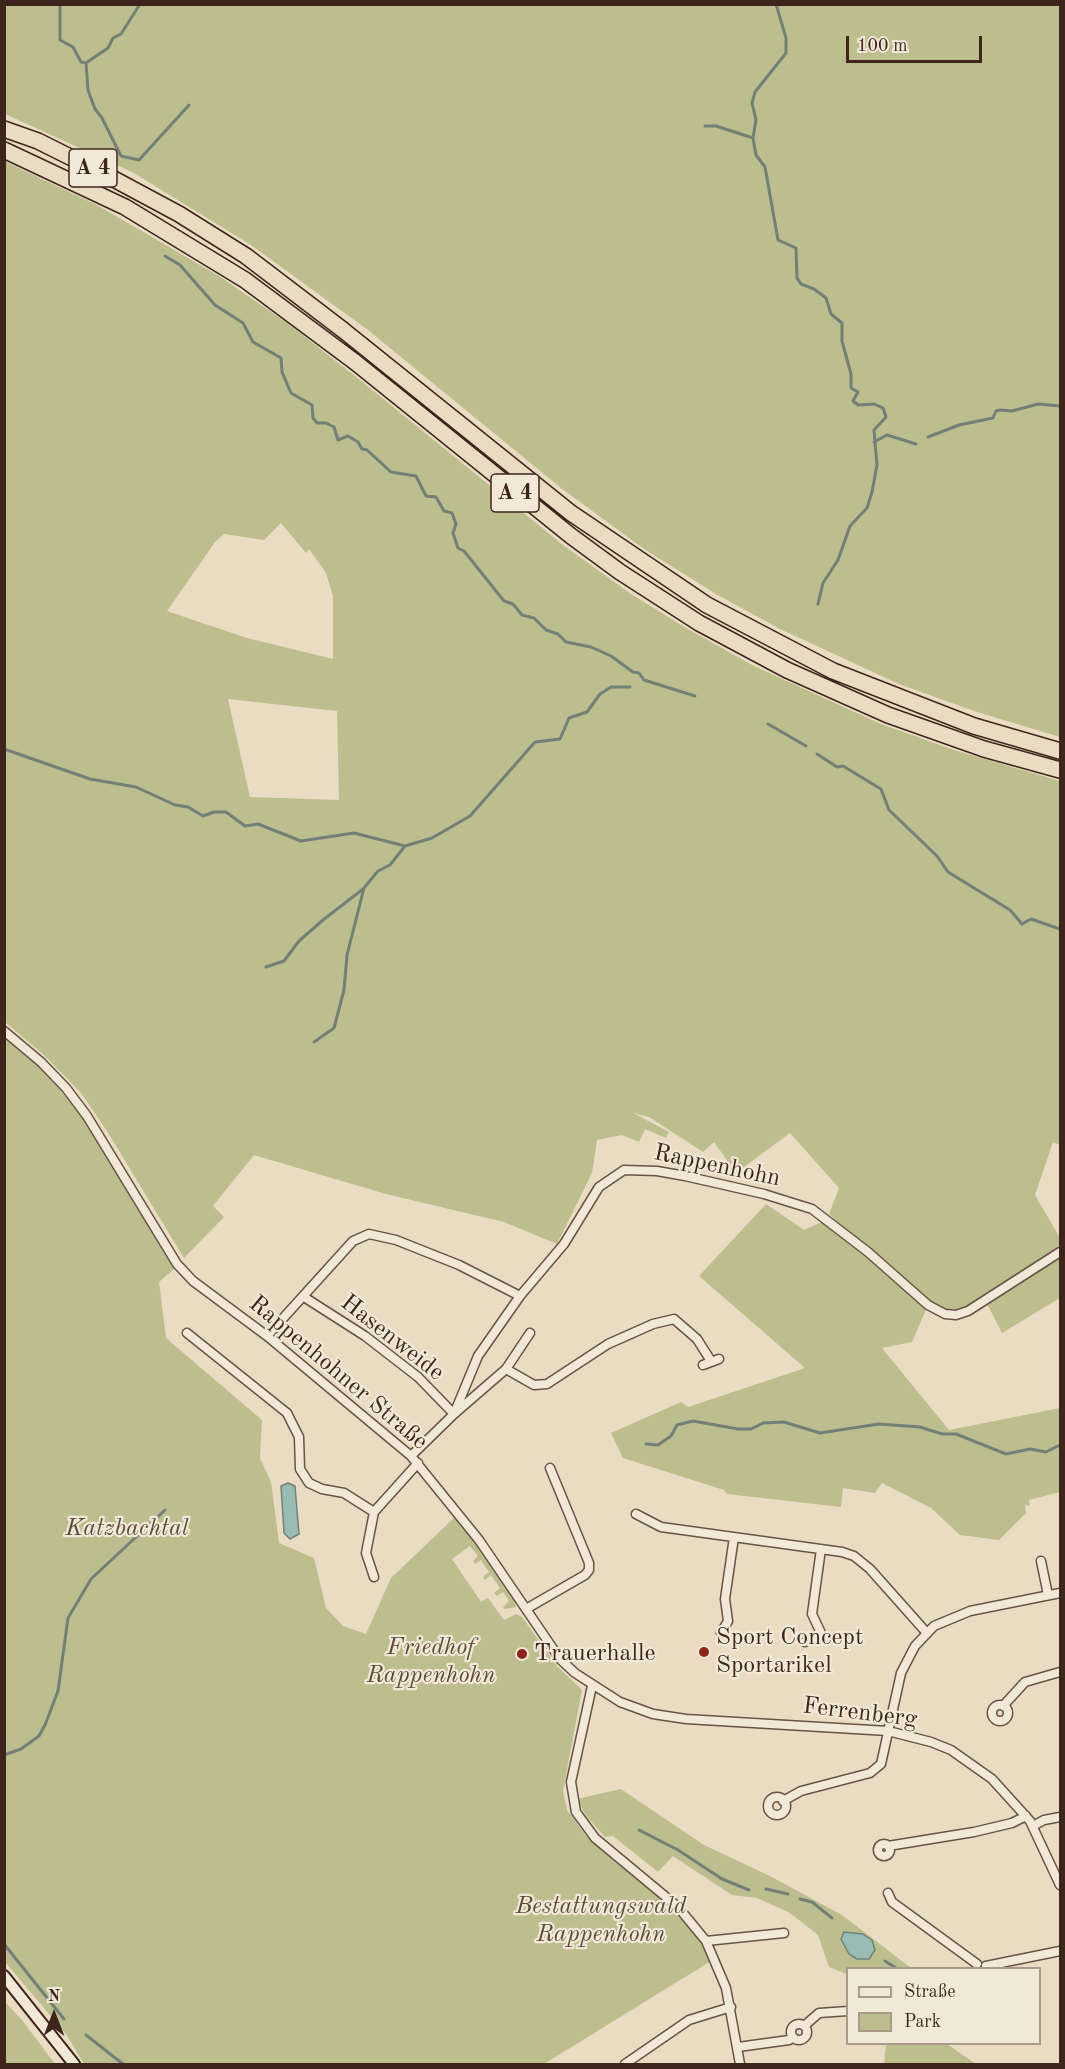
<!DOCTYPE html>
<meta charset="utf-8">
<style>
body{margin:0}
#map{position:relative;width:1065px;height:2069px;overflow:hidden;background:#e9dcc2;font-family:"Old Standard TT",serif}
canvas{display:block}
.frame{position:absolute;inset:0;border:6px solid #3d251c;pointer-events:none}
.legend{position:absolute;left:846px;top:1967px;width:195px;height:78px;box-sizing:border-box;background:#f1e8d7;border:2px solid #a99a8c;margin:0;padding:8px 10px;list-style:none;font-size:18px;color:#3d251c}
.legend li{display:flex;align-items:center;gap:12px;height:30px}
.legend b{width:30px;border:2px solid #a99a8c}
.north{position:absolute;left:24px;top:1985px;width:60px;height:60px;-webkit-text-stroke:4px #f1e8d7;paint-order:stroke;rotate:0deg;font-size:16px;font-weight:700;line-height:24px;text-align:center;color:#3d251c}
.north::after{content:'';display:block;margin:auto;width:21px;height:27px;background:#3d251c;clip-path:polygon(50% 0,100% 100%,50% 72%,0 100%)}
.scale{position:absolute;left:846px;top:36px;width:136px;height:27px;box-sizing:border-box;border:3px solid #3d251c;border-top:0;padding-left:8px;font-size:18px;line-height:21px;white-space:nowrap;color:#3d251c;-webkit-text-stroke:4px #f1e8d7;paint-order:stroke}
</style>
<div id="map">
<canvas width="1065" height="2069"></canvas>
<div class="frame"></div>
<ul class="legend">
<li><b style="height:8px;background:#f1e8d7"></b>Straße</li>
<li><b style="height:16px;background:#bdbe8e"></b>Park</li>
</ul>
<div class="north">N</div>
<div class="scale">100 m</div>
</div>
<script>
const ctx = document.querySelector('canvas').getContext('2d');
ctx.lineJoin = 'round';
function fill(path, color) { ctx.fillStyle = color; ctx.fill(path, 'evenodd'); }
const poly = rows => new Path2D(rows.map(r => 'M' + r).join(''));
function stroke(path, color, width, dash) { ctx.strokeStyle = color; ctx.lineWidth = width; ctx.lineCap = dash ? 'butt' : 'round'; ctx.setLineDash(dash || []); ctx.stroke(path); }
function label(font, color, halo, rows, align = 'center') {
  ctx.font = font + ' "Old Standard TT",serif'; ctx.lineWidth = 4.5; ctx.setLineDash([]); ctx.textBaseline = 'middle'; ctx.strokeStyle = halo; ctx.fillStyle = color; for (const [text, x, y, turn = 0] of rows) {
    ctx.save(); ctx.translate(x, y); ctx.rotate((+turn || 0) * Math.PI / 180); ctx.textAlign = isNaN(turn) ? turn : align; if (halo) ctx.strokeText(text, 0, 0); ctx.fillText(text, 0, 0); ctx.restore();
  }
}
fill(poly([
 [4,5,1060,5,1060,737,977,712,899,684,780,629,716,594,644,549,561,488,368,330,251,245,132,172,5,114],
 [4,161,97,205,219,276,290,325,360,380,563,545,631,594,686,628,754,666,881,724,954,750,1060,781,1060,1145,1053,1142,1035,1195,1060,1238,1060,1298,1002,1333,985,1300,956,1315,928,1305,912,1342,882,1348,949,1430,1060,1408,1060,1492,1029,1500,1030,1505,1025,1506,1026,1513,999,1540,960,1535,931,1508,882,1483,875,1493,843,1488,841,1507,727,1494,724,1490,623,1458,611,1433,681,1402,688,1407,805,1368,699,1276,766,1204,804,1230,824,1221,870,1251,829,1214,839,1188,790,1133,736,1173,714,1142,703,1152,649,1117,633,1113,669,1132,666,1138,645,1129,639,1142,622,1135,597,1140,592,1173,557,1244,504,1222,386,1194,254,1155,213,1206,224,1217,184,1258,107,1131,81,1093,44,1055,5,1022],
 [281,523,306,553,309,549,326,573,333,596,333,659,247,638,167,611,215,542,224,534,264,540],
 [228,699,337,711,339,800,250,797],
 [4,1038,46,1073,83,1117,174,1269,159,1282,166,1338,262,1420,260,1458,271,1482,279,1543,314,1558,326,1608,343,1626,366,1634,391,1578,455,1517,498,1574,515,1601,516,1607,505,1609,503,1607,509,1601,503,1592,497,1596,494,1593,500,1588,491,1575,485,1580,483,1577,489,1572,481,1560,475,1564,473,1561,478,1556,470,1546,452,1559,481,1602,488,1598,504,1620,516,1614,522,1617,557,1666,582,1690,563,1791,567,1810,586,1836,661,1899,693,1931,711,1961,544,2064,84,2064,66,2034,5,1962],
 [621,1789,704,1845,770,1876,842,1915,911,1968,848,1968,847,1974,829,1967,818,1935,790,1913,757,1898,732,1895,673,1856,658,1872,613,1836,605,1837,586,1816,577,1799],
 [4,2001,22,2020,55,2064,5,2064],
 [886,2044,947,2044,976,2064,884,2064]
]), '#bdbe8e');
const water = poly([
 [288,1483,295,1486,299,1534,290,1539,284,1533,281,1486,288,1483],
 [844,1932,863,1934,872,1940,875,1950,869,1959,857,1959,849,1954,841,1939,844,1932]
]);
fill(water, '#97bcb4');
stroke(water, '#738077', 1.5);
stroke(poly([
 [60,4,60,40,73,47,81,62,86,63,88,90,95,109,102,118,121,156,139,160,189,105],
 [776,4,786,38,786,53,755,92,752,103,756,120,753,138,756,155,765,167,778,240,796,248,797,278,801,284,814,289,826,298,831,314,842,323,842,341,851,374,851,388,858,392,853,401,858,405,874,404,883,408,886,417,874,430,877,465,872,492,867,508,850,526,838,560,823,583,818,604],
 [86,63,108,48,113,38,121,34,140,4],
 [705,126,716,126,753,138],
 [165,256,180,265,215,305,243,323,253,342,281,358,282,372,291,393,312,405,313,418,317,423,326,423,334,427,338,440,348,436,358,442,362,449,367,450,391,472,416,476,426,496,436,497,444,511,452,513,456,524,453,533,458,548,464,551,504,601,513,604,522,615,534,618,546,630,558,634,566,642,591,647,611,656,633,672,639,673,644,680,695,696],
 [928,437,959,425,993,418,996,411,1000,410,1012,411,1038,404,1060,406],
 [874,442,887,435,916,444],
 [768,724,806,746],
 [4,749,90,779,136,787,175,805,188,807,203,816,214,812,226,812,245,826,258,824,301,841,354,833,405,846,432,838,470,816,535,742,560,739,569,718,587,712,600,694,611,687,630,687],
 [817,754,837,767,843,766,881,789,889,810,937,856,948,872,1010,910,1022,924,1031,919,1060,929],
 [266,967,284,961,299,941,323,920,363,889],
 [314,1042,334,1028,344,990,347,955,364,888,378,871,390,865,405,846],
 [646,1444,658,1445,671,1436,677,1425,693,1421,738,1429,751,1429,763,1423,784,1422,820,1433,879,1424,920,1427,942,1434,956,1434,1006,1454,1030,1449,1046,1452,1060,1445],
 [4,1755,21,1749,39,1736,45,1725,58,1691,68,1618,91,1579,165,1510],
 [639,1830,678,1850,722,1879,749,1890],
 [766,1889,788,1894],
 [800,1899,812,1902,832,1918],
 [4,1944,64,2019],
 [885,1961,896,1968],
 [86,2035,123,2064]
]), '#738077', 3);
const minor = poly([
 [4,1031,41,1062,66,1088,87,1116,177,1264,193,1281,267,1336,411,1456,479,1540,560,1659,575,1673,620,1702,653,1714,686,1719,888,1731,931,1742,951,1750,992,1779,1030,1821,1060,1885],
 [304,1297,365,1336,418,1377,454,1414,506,1369,530,1333],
 [187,1333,287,1413,299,1437,300,1469,309,1483,322,1489,344,1493,374,1512],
 [267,1336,353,1241,369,1234,396,1240,459,1265,520,1296],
 [703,1365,719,1359],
 [506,1369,534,1385,547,1384,608,1344,653,1324,674,1319,697,1339,711,1361],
 [411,1456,454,1414,478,1356,520,1296,564,1244,599,1187,624,1170,657,1171,685,1176,764,1194,812,1209,868,1252,928,1305,945,1314,956,1315,968,1311,1060,1252],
 [636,1514,661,1527,842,1552,854,1556,870,1569,926,1632],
 [1041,1561,1048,1595],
 [374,1577,366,1553,374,1512,418,1463],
 [526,1609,585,1575,589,1570,589,1563,550,1468],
 [721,1633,728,1621,725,1599,734,1537],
 [805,1642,821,1633,812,1614,821,1549],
 [592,1686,571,1782,576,1812,595,1838,678,1907,706,1941,726,1988,740,2064],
 '992 1713a8 8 0 1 1 16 0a8 8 0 1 1-16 0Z',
 [1003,1706,1025,1682,1060,1672],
 '768 1806a9 9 0 1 1 18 0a9 9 0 1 1-18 0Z',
 [783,1801,801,1791,870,1773,881,1764,901,1673,915,1646,934,1626,970,1611,1060,1593],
 [1033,1826,1044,1820,1060,1817],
 '878 1850a6 6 0 1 1 12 0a6 6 0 1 1-12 0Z',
 [888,1846,974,1832,1012,1823,1026,1816],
 [888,1893,892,1902,977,1964],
 [706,1941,784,1933],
 [986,1966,1060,1951],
 '791 2032a8 8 0 1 1 16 0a8 8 0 1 1-16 0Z',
 [804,2026,819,2013,848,2011],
 [738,2047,789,2040,793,2037],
 [625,2064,689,2020,731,2007]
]);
const secondary = poly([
 [4,1976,74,2064]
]);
const motorway = poly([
 [4,129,38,141,110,177,179,214,246,256,343,330,571,513,707,605,833,671,974,726,1060,751],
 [4,150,125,207,245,280,355,362,571,536,620,572,699,623,787,670,888,715,984,749,1060,770]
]);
stroke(minor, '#685346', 11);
stroke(secondary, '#3d251c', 14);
stroke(motorway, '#3d251c', 18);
stroke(minor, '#f1e8d7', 8);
stroke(secondary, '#f1e8d7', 10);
stroke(motorway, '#e9dcc2', 15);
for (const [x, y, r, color] of [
 [704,1652,6,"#8f2418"],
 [522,1654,6,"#8f2418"]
]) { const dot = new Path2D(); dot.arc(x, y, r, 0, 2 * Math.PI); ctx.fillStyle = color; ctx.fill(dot); stroke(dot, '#f1e8d7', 2); }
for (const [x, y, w] of [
 [93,168,48],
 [515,493,48]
]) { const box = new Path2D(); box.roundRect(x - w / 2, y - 19, w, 38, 4.5); ctx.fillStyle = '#f1e8d7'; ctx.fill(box); stroke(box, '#3d251c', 1.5); }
label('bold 22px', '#3d251c', null, [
 ["A 4",93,168],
 ["A 4",515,493]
]);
label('24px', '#3d251c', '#f1e8d7', [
 ["Rappenhohn",717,1166,12],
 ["Hasenweide",392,1338,38],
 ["Rappenhohner Straße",338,1373,40],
 ["Ferrenberg",860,1713,7]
]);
label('italic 24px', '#5d4b38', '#f1e8d7', [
 ["Katzbachtal",127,1529],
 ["Friedhof",431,1648],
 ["Rappenhohn",431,1676],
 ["Bestattungswald",601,1907],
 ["Rappenhohn",601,1935]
]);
label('24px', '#3d251c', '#f1e8d7', [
 ["Sport Concept",716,1638],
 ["Sportarikel",716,1666],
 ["Trauerhalle",534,1654]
], 'left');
</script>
